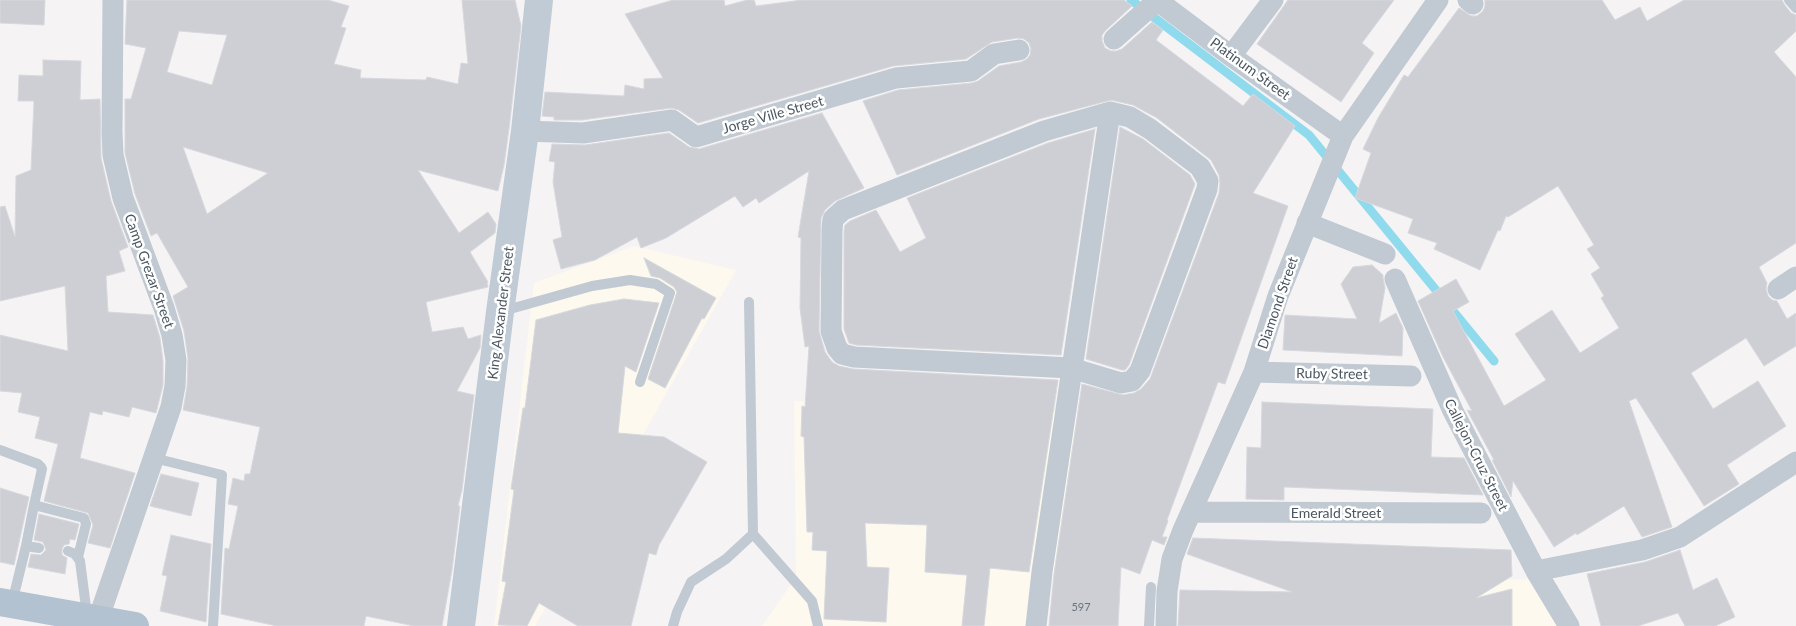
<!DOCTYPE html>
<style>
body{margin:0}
canvas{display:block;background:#f5f3f3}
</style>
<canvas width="1796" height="626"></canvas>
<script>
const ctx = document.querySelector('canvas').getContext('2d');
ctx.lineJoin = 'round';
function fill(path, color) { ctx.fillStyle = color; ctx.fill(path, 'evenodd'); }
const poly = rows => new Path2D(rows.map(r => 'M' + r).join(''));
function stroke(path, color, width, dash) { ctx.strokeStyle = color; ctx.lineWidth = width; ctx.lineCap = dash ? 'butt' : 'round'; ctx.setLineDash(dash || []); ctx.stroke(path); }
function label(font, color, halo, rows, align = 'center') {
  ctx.font = font + ' Lato,sans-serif'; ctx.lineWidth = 5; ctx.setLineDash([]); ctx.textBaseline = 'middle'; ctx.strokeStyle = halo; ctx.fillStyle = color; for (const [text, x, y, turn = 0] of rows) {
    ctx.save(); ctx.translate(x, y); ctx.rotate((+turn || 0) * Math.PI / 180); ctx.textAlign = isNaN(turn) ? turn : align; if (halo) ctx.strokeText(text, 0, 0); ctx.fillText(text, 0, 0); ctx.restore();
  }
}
fill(poly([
 [634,246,736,270,535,626,494,626,534,283],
 [794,401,1080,413,1056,578,1034,578,1030,626,762,626,796,577],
 [1528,579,1557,626,1474,626,1473,580]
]), '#fdf9ef');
stroke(poly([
 [1131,0,1309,135,1494,361]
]), '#90daee', 9);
const building = poly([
 [0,0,45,0,44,25,0,23,0,0],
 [127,0,328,0,349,6,341,27,346,28,334,64,361,70,360,78,426,80,427,77,458,84,461,63,468,64,462,0,515,0,521,26,509,129,504,165,498,191,418,170,459,233,488,212,496,224,495,233,470,252,488,282,487,283,488,287,426,302,432,332,463,327,468,339,481,335,480,348,457,391,474,395,462,490,458,506,460,506,452,570,442,626,414,626,366,616,364,626,277,626,221,614,225,548,229,549,238,506,228,504,233,478,244,481,245,474,250,474,260,427,183,410,187,387,188,358,184,331,173,296,188,287,157,233,151,236,135,194,125,153,125,99,131,99,146,48,125,44,127,0],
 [179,31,227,35,212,85,167,72,179,31],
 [183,147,268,173,207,214,183,147],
 [673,0,724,0,725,6,747,0,754,0,756,6,802,0,1124,0,1132,6,1106,30,1102,35,1102,41,1105,48,1111,51,1116,51,1122,49,1152,22,1163,30,1156,40,1243,106,1253,94,1295,126,1253,193,1288,206,1225,384,1218,382,1167,520,1168,521,1162,537,1167,537,1164,545,1152,540,1140,574,1121,567,1118,626,1049,626,1054,574,1082,384,1123,395,1134,393,1141,389,1150,379,1219,193,1220,183,1219,175,1211,160,1157,118,1133,105,1111,100,1039,119,897,175,863,101,898,90,972,83,978,81,999,66,1021,62,1027,59,1030,55,1031,49,1029,43,1024,39,1018,38,992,42,966,59,893,66,698,123,679,110,671,108,582,120,554,120,554,117,542,116,545,92,624,96,625,85,644,89,644,79,663,78,625,14,673,0],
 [1288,0,1394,0,1362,43,1374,53,1341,102,1257,44,1288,0],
 [1485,0,1602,0,1615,20,1640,7,1647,21,1684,0,1782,0,1784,4,1791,13,1796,15,1796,31,1774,52,1796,77,1796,243,1759,267,1767,283,1766,289,1768,296,1772,300,1777,301,1787,319,1796,313,1796,346,1764,366,1746,338,1691,373,1713,409,1758,381,1786,426,1727,465,1739,484,1704,506,1636,398,1629,401,1672,527,1642,537,1624,506,1577,535,1576,533,1554,547,1513,481,1511,497,1492,460,1494,460,1467,410,1472,411,1443,357,1418,301,1456,279,1469,302,1453,311,1504,406,1546,380,1515,334,1552,310,1580,353,1619,328,1601,298,1604,296,1591,274,1600,268,1587,249,1594,245,1558,186,1508,217,1506,216,1500,231,1498,230,1480,270,1434,249,1437,243,1408,233,1413,219,1355,198,1371,153,1363,149,1378,118,1404,75,1408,77,1459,8,1471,16,1477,16,1483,11,1485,6,1485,0],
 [43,60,81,61,80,100,100,99,101,158,111,201,128,247,119,251,125,271,106,276,108,312,153,315,160,338,163,361,163,385,156,413,132,407,129,417,103,411,102,415,90,412,80,458,135,473,110,548,88,543,93,525,88,513,44,501,58,444,35,438,40,417,18,412,22,393,0,391,0,335,68,351,65,286,0,301,0,207,5,206,15,237,16,176,31,170,34,101,18,101,19,75,43,76,43,60],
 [822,113,864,188,835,201,825,210,821,218,819,331,825,352,832,362,839,366,853,369,1058,380,1029,572,990,568,984,626,962,626,967,575,925,572,927,525,865,523,867,567,889,568,886,622,824,619,827,551,812,550,813,532,807,532,804,437,801,436,802,406,805,407,809,346,805,347,800,308,801,238,798,237,809,171,759,203,756,198,743,207,735,196,666,238,641,248,637,237,595,260,561,269,553,240,562,237,553,182,555,162,549,161,552,144,585,145,669,133,689,147,699,149,822,113],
 [1120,127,1143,139,1190,175,1195,184,1129,365,1125,370,1122,370,1086,359,1120,127],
 [1095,129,1061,355,856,345,849,343,844,329,844,231,845,225,850,221,876,210,900,252,926,238,907,198,1048,143,1095,129],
 [644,258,716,298,704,319,702,318,665,388,648,379,677,292,674,287,660,278,651,276,644,258],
 [1372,265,1383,275,1383,278,1385,288,1379,323,1396,313,1403,328,1402,356,1283,350,1285,315,1357,319,1341,284,1353,267,1372,265],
 [624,299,659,303,636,372,625,366,618,433,664,437,707,462,659,545,656,555,649,553,631,626,578,626,539,603,527,626,498,625,506,582,502,581,514,490,511,489,523,408,525,408,536,320,590,305,624,299],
 [1262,402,1433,409,1431,457,1464,458,1483,495,1284,487,1284,500,1246,499,1247,447,1261,448,1262,402],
 [161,474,199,483,191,516,150,506,161,474],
 [0,488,29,497,14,565,0,562,0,488],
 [39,514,79,524,75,540,70,539,69,544,64,545,62,549,62,555,67,558,65,574,28,567,31,554,41,555,46,550,43,542,34,540,39,514],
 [171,535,211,544,206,622,160,611,167,576,162,575,171,535],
 [1193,538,1511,550,1512,576,1476,598,1512,589,1512,626,1178,626,1180,590,1292,592,1187,554,1193,538],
 [1680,550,1693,590,1717,578,1735,617,1715,626,1685,626,1678,613,1638,626,1601,626,1587,574,1645,562,1680,550]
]);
fill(building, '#cdcfd5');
stroke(building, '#d7d9de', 1);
stroke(poly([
 [1789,0,1796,8],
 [503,311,592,286,630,280,656,284,670,293,640,382],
 [0,450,38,464,41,467,42,469,34,505],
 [154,458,222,475,213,626],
 [753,534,812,601,818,626],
 [26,546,34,505,84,518,86,524,78,557],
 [68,551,75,554,80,561,87,615],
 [12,603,26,546,39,548],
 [673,626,677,612,691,582,726,559,753,534,749,302],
 [1149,626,1151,587]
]), '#c1cad2', 10);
stroke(poly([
 [1468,0,1473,4],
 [1158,1,1231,56,1343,136],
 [1114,39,1158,0],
 [1231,56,1273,0],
 [1110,112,1130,117,1150,129,1200,167,1208,181,1207,189,1140,371,1132,381,1121,383,1071,368,854,357,842,354,837,348,831,331,832,230,833,219,843,210,1044,131,1110,112],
 [525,131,583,133,672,120,696,137,896,78,971,71,994,54,1019,50],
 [1307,223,1385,254],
 [1395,279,1453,411,1536,571,1569,626],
 [1778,289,1796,277],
 [1254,372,1411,376],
 [1191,512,1481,513],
 [1536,571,1642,550,1680,537,1796,462],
 [98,620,171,407,175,386,176,360,172,335,164,308,123,198,113,155,112,132,113,0],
 [1036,626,1042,572,1110,112],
 [1166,626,1167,591,1172,559,1183,530,1254,372,1278,296,1343,136,1438,0]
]), '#c1cad2', 21);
stroke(poly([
 [461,626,500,312,525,131,539,0]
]), '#c1cbd6', 28);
stroke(poly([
 [0,602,135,626]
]), '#b3c2d1', 28);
label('11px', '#6b747e', null, [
 ["597",1081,607]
]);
label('14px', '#4a5661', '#fff', [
 ["Platinum Street",1250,69,36],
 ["Jorge Ville Street",773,115,-16],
 ["Camp Grezar Street",149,271,70],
 ["Diamond Street",1278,303,-71],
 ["King Alexander Street",501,313,-83],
 ["Ruby Street",1332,374,1],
 ["Callejon-Cruz Street",1476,455,63],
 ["Emerald Street",1336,513]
]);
</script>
